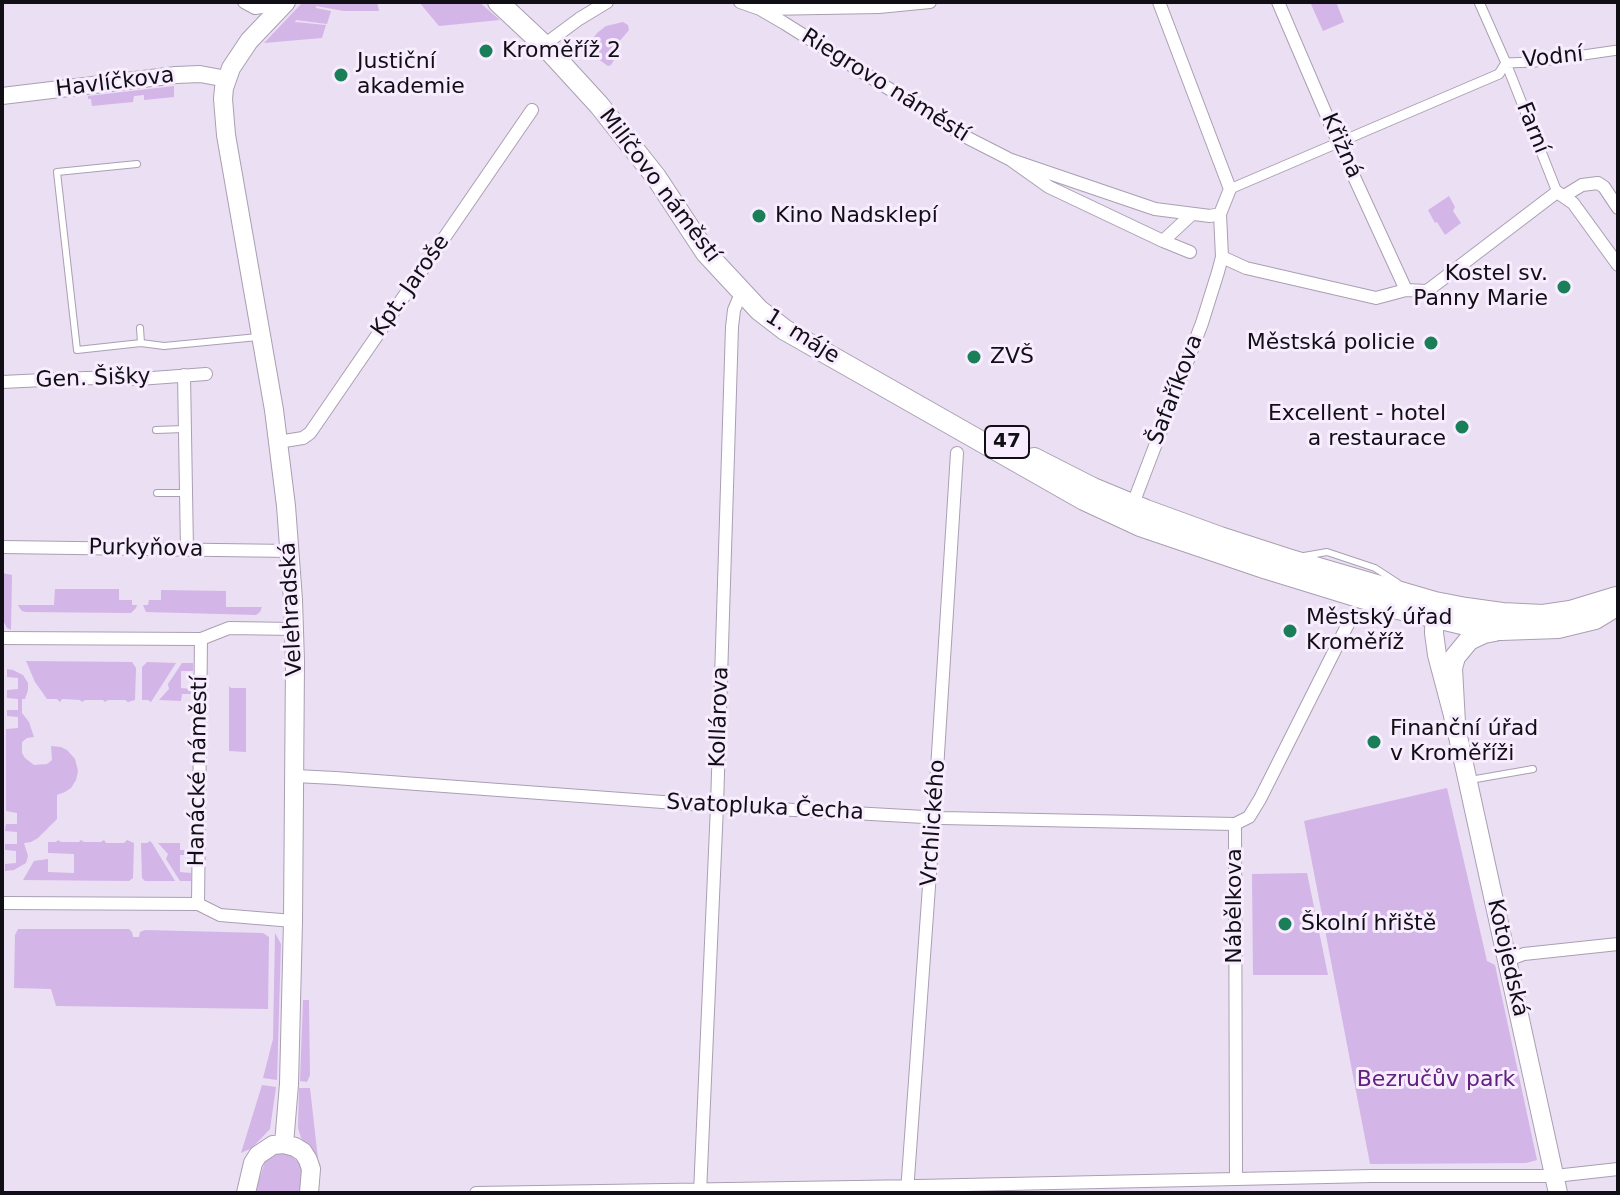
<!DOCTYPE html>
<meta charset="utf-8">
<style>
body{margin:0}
#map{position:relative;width:1620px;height:1195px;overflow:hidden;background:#ebdff3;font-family:"DejaVu Sans",sans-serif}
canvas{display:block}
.frame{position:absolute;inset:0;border:4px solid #120e15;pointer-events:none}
</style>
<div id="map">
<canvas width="1620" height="1195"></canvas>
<div class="frame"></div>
</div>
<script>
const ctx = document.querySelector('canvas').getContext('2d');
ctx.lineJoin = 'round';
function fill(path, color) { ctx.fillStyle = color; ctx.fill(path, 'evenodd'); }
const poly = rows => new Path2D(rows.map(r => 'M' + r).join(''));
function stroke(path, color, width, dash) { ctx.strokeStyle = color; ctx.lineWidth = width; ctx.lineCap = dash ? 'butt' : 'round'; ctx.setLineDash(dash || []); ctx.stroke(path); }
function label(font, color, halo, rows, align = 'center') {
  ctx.font = font + ' "DejaVu Sans",sans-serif'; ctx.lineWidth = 6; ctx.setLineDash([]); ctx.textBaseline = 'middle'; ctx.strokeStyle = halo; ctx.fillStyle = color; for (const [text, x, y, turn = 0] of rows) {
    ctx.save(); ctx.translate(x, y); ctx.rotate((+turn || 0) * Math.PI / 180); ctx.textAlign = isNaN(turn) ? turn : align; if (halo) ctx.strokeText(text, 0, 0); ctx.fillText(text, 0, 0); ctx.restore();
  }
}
fill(poly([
 [303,2,377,2,379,11,344,11,316,6,316,8,331,11,327,24,296,20,295,22,326,25,322,38,264,43],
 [419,2,479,2,500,20,439,26],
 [1310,2,1336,2,1344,22,1323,31],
 [623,22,628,25,629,30,618,43,614,60,611,65,608,66,591,54,590,43,597,33,606,26],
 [174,86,174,97,144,100,144,95,134,96,133,102,92,106,91,99,88,99,88,96],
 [1449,196,1455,207,1453,211,1461,223,1445,235,1437,222,1435,223,1428,210],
 [2,573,12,575,11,630,7,628,4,622,4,577],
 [55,589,119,589,119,600,132,600,132,605,137,605,136,608,131,613,26,612,22,611,19,607,18,605,54,605],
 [161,590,226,591,226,607,262,607,260,612,256,615,146,612,143,605,148,605,149,600,161,600],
 [26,661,132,662,136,668,135,700,128,702,125,700,108,700,105,702,103,700,85,700,82,702,80,700,62,699,60,702,57,699,47,699,35,682],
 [147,662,176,663,151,702,148,700,142,700,142,667],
 [182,663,193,663,193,671,181,671,181,688,192,689,193,694,182,694,181,701,159,700,169,689,168,684],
 [7,669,13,670,23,675,28,683,28,690,25,699,22,699,22,713,29,722,34,737,27,738,22,742,22,753,25,758,34,765,47,764,52,760,51,746,61,747,67,750,75,759,78,771,76,780,71,788,65,792,57,795,57,819,38,838,31,842,24,843,28,856,26,863,14,870,5,871,5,864,16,863,16,851,5,850,5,844,17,844,17,832,5,831,6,824,17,824,17,813,6,811,6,729,18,728,18,717,7,716,7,710,18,710,18,699,7,698,7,690,18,689,18,678,7,677],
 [229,686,231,688,246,688,246,752,229,751],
 [1447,788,1487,961,1495,965,1537,1160,1526,1163,1370,1164,1304,821],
 [58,840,61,842,79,842,81,840,84,842,101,842,104,840,106,843,124,843,127,840,134,843,133,878,129,881,23,880,34,861,48,859,48,872,74,873,74,854,48,853,48,842,56,842],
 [150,841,152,843,175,881,145,881,142,878,141,843,147,843],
 [158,843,180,843,180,850,191,850,191,855,180,855,180,872,191,873,191,881,180,881,166,859,168,854],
 [1307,873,1328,975,1253,975,1252,874],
 [18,929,129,929,132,932,133,937,139,937,140,932,145,930,263,933,269,937,268,1009,56,1006,51,989,14,988,15,935],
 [275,933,281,944,277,1080,263,1078,273,1039],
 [303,1000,309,1000,310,1075,307,1082,300,1081],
 [262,1085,276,1087,270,1129,252,1148,241,1153],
 [299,1088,310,1088,318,1159,316,1159,301,1138,298,1128],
 [283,1153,291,1155,300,1164,302,1177,300,1193,255,1193,265,1161,275,1154]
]), '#d3b5e7');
const service = poly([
 [137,164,57,172,77,350,141,343],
 [140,328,141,343,164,346,258,337],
 [156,430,184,429],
 [157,493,186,493],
 [1304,556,1327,552,1375,568,1398,583],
 [1470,780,1533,769]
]);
const pedestrian = poly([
 [1479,2,1506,63,1557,192],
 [1506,63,1535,62,1618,50],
 [1230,189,1499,74,1506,63]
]);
const minor = poly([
 [244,2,255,8,262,7,275,2],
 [740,2,760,9,784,23,966,137,1011,160,1049,187,1163,241,1192,214],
 [1159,2,1230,189,1220,214],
 [1278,2,1338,142,1406,290],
 [763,9,879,7,930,2],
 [544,45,579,19,607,2],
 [1011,160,1155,209,1210,216,1220,214,1222,257,1218,272,1202,323,1131,509],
 [1564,196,1582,185,1598,183,1604,187,1618,208],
 [1163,241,1190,252],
 [1222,257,1246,268,1376,298,1406,290,1427,291,1557,192,1573,203,1618,265],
 [184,375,187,550],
 [2,382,86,378,139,379,206,374],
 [278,442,303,438,310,433,532,110],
 [2,547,290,551],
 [2,638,201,639,229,628,294,629],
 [295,776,335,778,717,806,853,813,942,818,1235,824,1249,817,1260,799,1351,618],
 [1235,824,1236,1179],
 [2,903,198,904,201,639],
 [198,904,220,915,293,921],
 [1508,960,1524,954,1618,944],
 [907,1192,934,817,957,453],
 [476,1193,918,1186,1372,1176,1555,1176,1618,1169],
 [700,1193,717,806,732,327,734,310,742,291]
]);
const tertiary = poly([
 [2,96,176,75,200,74,227,79]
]);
const secondary = poly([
 [1435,604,1434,633,1437,655,1455,723,1558,1193],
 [284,1144,289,1084,293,921,295,662,293,600,286,506,274,410,226,135,223,99,224,88,231,68,249,41,286,2],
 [246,1193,253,1163,258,1155,273,1145,284,1144,295,1147,303,1152,308,1160,311,1169,309,1193]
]);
const primary = poly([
 [498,2,544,45,599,105,656,177,706,253,759,310,785,330,1084,500,1140,526,1267,569,1394,608,1466,625,1501,630,1558,628,1595,619,1618,605],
 [1034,458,1093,488,1146,510,1220,537,1288,559,1435,602,1466,608,1502,613,1543,615,1570,611,1616,597],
 [1455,723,1452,668,1455,657,1469,640,1484,633,1495,631]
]);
stroke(service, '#aa9fb2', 8);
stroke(pedestrian, '#aa9fb2', 11);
stroke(minor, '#aa9fb2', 14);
stroke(tertiary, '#aa9fb2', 18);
stroke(secondary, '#aa9fb2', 20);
stroke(primary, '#aa9fb2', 22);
stroke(service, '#fff', 6);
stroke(pedestrian, '#fff', 9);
stroke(minor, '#fff', 12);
stroke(tertiary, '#fff', 16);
stroke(secondary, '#fff', 18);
stroke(primary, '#fff', 20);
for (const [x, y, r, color] of [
 [486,51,8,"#1a7f59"],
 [341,75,8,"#1a7f59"],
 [759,216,8,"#1a7f59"],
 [1564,287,8,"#1a7f59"],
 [1431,343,8,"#1a7f59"],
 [974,357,8,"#1a7f59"],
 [1462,427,8,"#1a7f59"],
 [1290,631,8,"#1a7f59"],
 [1374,742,8,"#1a7f59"],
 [1285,924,8,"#1a7f59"]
]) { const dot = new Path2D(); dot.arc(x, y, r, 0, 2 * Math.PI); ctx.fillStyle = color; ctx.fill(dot); stroke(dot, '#f7edfe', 3); }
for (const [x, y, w] of [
 [1007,442,44]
]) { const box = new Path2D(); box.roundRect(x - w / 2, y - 16, w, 32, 6); ctx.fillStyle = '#f7edfe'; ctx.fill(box); stroke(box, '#120e15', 2); }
label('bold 20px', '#120e15', null, [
 ["47",1007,442]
]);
label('22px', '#120e15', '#f7edfe', [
 ["Kroměříž 2",502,51],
 ["Justiční",357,62],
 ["akademie",357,87],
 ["Kino Nadsklepí",775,216],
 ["Kostel sv.",1548,274,"right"],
 ["Panny Marie",1548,299,"right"],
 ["Městská policie",1415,343,"right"],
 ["ZVŠ",990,357],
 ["Excellent - hotel",1446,414,"right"],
 ["a restaurace",1446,439,"right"],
 ["Městský úřad",1306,618],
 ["Kroměříž",1306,643],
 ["Finanční úřad",1390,729],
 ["v Kroměříži",1390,754],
 ["Školní hřiště",1301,924]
], 'left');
label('22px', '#120e15', '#f7edfe', [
 ["Vodní",1553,58,-6],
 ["Havlíčkova",115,83,-7],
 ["Riegrovo náměstí",885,86,32],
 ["Farní",1532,128,68],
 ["Křižná",1341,146,66],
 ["Milíčovo náměstí",659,186,53],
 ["Kpt. Jaroše",411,286,-55],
 ["1. máje",802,337,32],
 ["Gen. Šišky",93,379,-2],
 ["Šafaříkova",1176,390,-69],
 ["Purkyňova",146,549,1],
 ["Velehradská",292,609,-93],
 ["Kollárova",720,717,-88],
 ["Hanácké náměstí",199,771,-89],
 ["Svatopluka Čecha",765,808,3],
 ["Vrchlického",934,823,-86],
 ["Nábělkova",1235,906,-90],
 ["Kotojedská",1507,958,77]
]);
label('22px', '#612181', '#f7edfe', [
 ["Bezručův park",1436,1080]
]);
</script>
